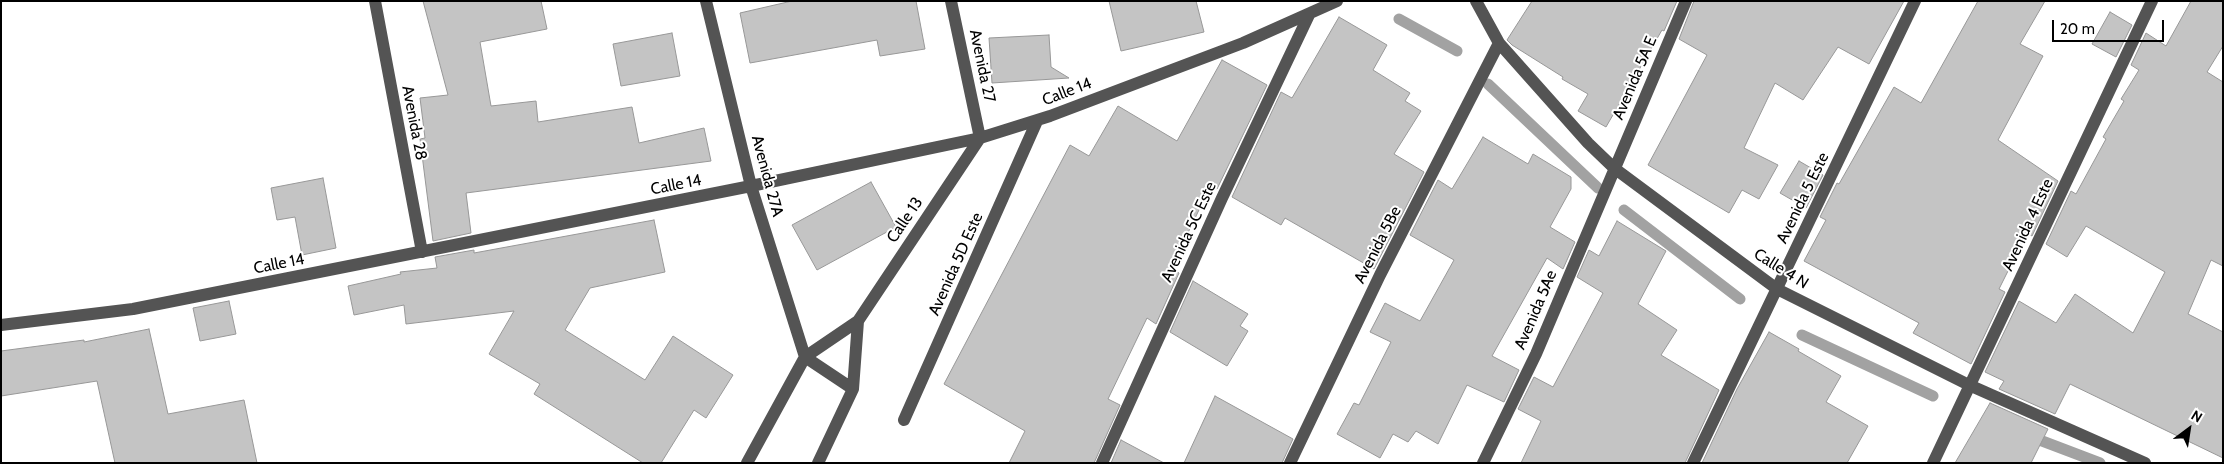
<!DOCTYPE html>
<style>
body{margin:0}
#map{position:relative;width:2224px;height:464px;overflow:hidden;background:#fff;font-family:Cabin,sans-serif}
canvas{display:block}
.frame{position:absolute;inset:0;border:2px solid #000;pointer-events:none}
.north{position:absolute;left:2164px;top:404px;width:50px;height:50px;-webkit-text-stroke:4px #fff;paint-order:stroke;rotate:31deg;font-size:14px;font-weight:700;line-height:20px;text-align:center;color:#000}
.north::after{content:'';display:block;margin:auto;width:18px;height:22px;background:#000;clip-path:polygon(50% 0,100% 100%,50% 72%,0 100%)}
.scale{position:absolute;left:2052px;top:20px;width:112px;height:22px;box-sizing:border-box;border:2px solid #000;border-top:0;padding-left:6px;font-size:15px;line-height:18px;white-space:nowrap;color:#000;-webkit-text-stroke:4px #fff;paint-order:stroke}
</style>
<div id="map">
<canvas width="2224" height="464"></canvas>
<div class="frame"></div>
<div class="north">N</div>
<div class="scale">20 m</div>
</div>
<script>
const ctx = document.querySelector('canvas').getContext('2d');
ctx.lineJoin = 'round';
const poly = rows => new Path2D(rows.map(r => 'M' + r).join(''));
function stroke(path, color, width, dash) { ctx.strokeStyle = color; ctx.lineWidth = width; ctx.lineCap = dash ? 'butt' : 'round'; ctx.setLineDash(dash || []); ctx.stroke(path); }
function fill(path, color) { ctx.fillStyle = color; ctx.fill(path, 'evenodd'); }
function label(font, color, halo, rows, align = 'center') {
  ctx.font = font + ' Cabin,sans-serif'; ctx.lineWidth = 4; ctx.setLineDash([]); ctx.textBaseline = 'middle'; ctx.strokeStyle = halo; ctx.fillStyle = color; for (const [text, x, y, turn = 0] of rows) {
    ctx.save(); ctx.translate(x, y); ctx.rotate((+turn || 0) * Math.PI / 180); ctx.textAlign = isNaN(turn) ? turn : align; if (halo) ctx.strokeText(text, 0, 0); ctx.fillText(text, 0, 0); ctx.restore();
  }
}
stroke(poly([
 [1399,19,1457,51],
 [1488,84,1598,188],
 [1624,210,1740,299],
 [1802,335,1933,396],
 [2029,436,2100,463]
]), '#a2a2a2', 11);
const building = poly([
 [423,1,541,1,547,29,480,42,491,106,536,101,538,122,632,107,639,143,704,128,711,161,466,193,471,233,433,241,420,139,425,138,420,98,448,95,423,1],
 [792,1,916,1,925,49,880,56,877,40,750,63,740,13,792,1],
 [1109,1,1196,1,1204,32,1121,51,1109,1],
 [1532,1,1677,1,1664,31,1662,30,1606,127,1578,111,1588,94,1562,79,1563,77,1512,45,1507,40,1532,1],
 [1694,1,1904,1,1869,64,1838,47,1803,100,1775,83,1744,148,1778,165,1759,199,1742,190,1729,213,1648,165,1707,55,1679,39,1694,1],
 [1978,1,2045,1,2020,44,2043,56,1998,140,2058,181,2032,236,2027,233,1999,289,2005,292,1971,364,1913,333,1919,323,1804,261,1826,220,1820,217,1837,183,1839,184,1894,87,1921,103,1978,1],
 [2191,1,2223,1,2223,46,2207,72,2223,82,2223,266,2211,260,2188,314,2223,332,2223,458,2070,384,2055,414,1999,389,2004,381,1985,372,2019,301,2056,323,2075,294,2133,333,2165,272,2086,226,2067,257,2046,244,2071,191,2076,194,2106,139,2103,137,2124,101,2121,99,2139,70,2131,65,2146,33,2166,46,2191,1],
 [2110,12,2132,25,2116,57,2092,44,2110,12],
 [1339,17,1387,45,1373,70,1410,93,1405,101,1421,111,1394,154,1424,172,1374,269,1285,218,1281,225,1232,197,1281,92,1292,98,1339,17],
 [672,33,680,76,621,86,613,44,672,33],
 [1049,35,1051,67,1069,78,992,83,989,38,1049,35],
 [1222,60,1267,85,1217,189,1211,185,1171,268,1179,273,1156,324,1147,318,1108,399,1120,405,1094,463,1009,463,1025,431,944,384,1070,145,1089,156,1118,106,1177,141,1222,60],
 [1483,137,1528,164,1533,154,1571,177,1571,189,1550,227,1575,242,1563,269,1547,258,1492,356,1519,370,1504,402,1467,385,1438,444,1416,431,1408,442,1393,434,1380,458,1337,434,1354,403,1359,405,1391,342,1370,332,1385,303,1420,321,1454,260,1410,235,1438,180,1452,189,1483,137],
 [1799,161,1823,175,1806,208,1780,193,1799,161],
 [323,178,336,248,302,255,295,217,277,220,271,188,323,178],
 [871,182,896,227,817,270,792,225,871,182],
 [654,220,665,272,590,288,565,330,645,380,673,336,733,375,706,418,694,410,661,463,643,463,534,394,540,384,489,354,514,311,406,324,404,305,354,315,348,286,401,274,400,272,437,268,435,257,474,250,474,253,654,220],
 [1617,221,1666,251,1638,304,1677,330,1661,355,1719,390,1685,463,1521,463,1541,421,1518,409,1534,377,1553,387,1603,293,1577,277,1589,250,1599,256,1617,221],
 [1193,281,1248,314,1240,326,1248,331,1227,366,1170,332,1193,281],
 [229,301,236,334,200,341,193,308,229,301],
 [149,329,168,414,244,400,257,463,115,463,97,381,1,396,1,351,84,340,84,342,149,329],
 [1769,332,1799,349,1798,351,1841,376,1826,402,1868,426,1847,463,1702,463,1737,389,1769,332],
 [1215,396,1293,439,1282,463,1184,463,1215,396],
 [1990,403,2048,429,2031,463,1955,463,1990,403],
 [1121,440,1164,463,1111,463,1121,440]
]);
fill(building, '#c4c4c4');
stroke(building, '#989898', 1);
stroke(poly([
 [375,1,422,252],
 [706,1,751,186,805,357],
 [1476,1,1499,43,1588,143,1614,168,1777,289,1969,385,2145,463],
 [1,325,133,309,751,186,980,138,1050,116,1243,43,1337,1],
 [805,357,853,389],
 [904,420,1037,121],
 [747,463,805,357,858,321,980,138,951,1],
 [818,463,853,389,858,321],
 [1102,463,1222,198,1309,15],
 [1290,463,1380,275,1499,43],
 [1483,463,1536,354,1686,1],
 [1693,463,1915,1],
 [1933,463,2152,1]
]), '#545454', 12);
label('16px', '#000', '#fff', [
 ["Avenida 27",982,66,78],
 ["Avenida 5A E",1635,78,-67],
 ["Calle 14",1067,92,-21],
 ["Avenida 28",414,123,79],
 ["Avenida 27A",767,176,75],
 ["Calle 14",676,185,-11],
 ["Avenida 5 Este",1803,198,-64],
 ["Calle 13",905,220,-56],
 ["Avenida 4 Este",2028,225,-65],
 ["Avenida 5C Este",1189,232,-65],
 ["Avenida 5Be",1378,245,-63],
 ["Calle 14",279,264,-11],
 ["Avenida 5D Este",956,264,-66],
 ["Calle 4 N",1781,269,32],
 ["Avenida 5Ae",1536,310,-67]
]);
</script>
